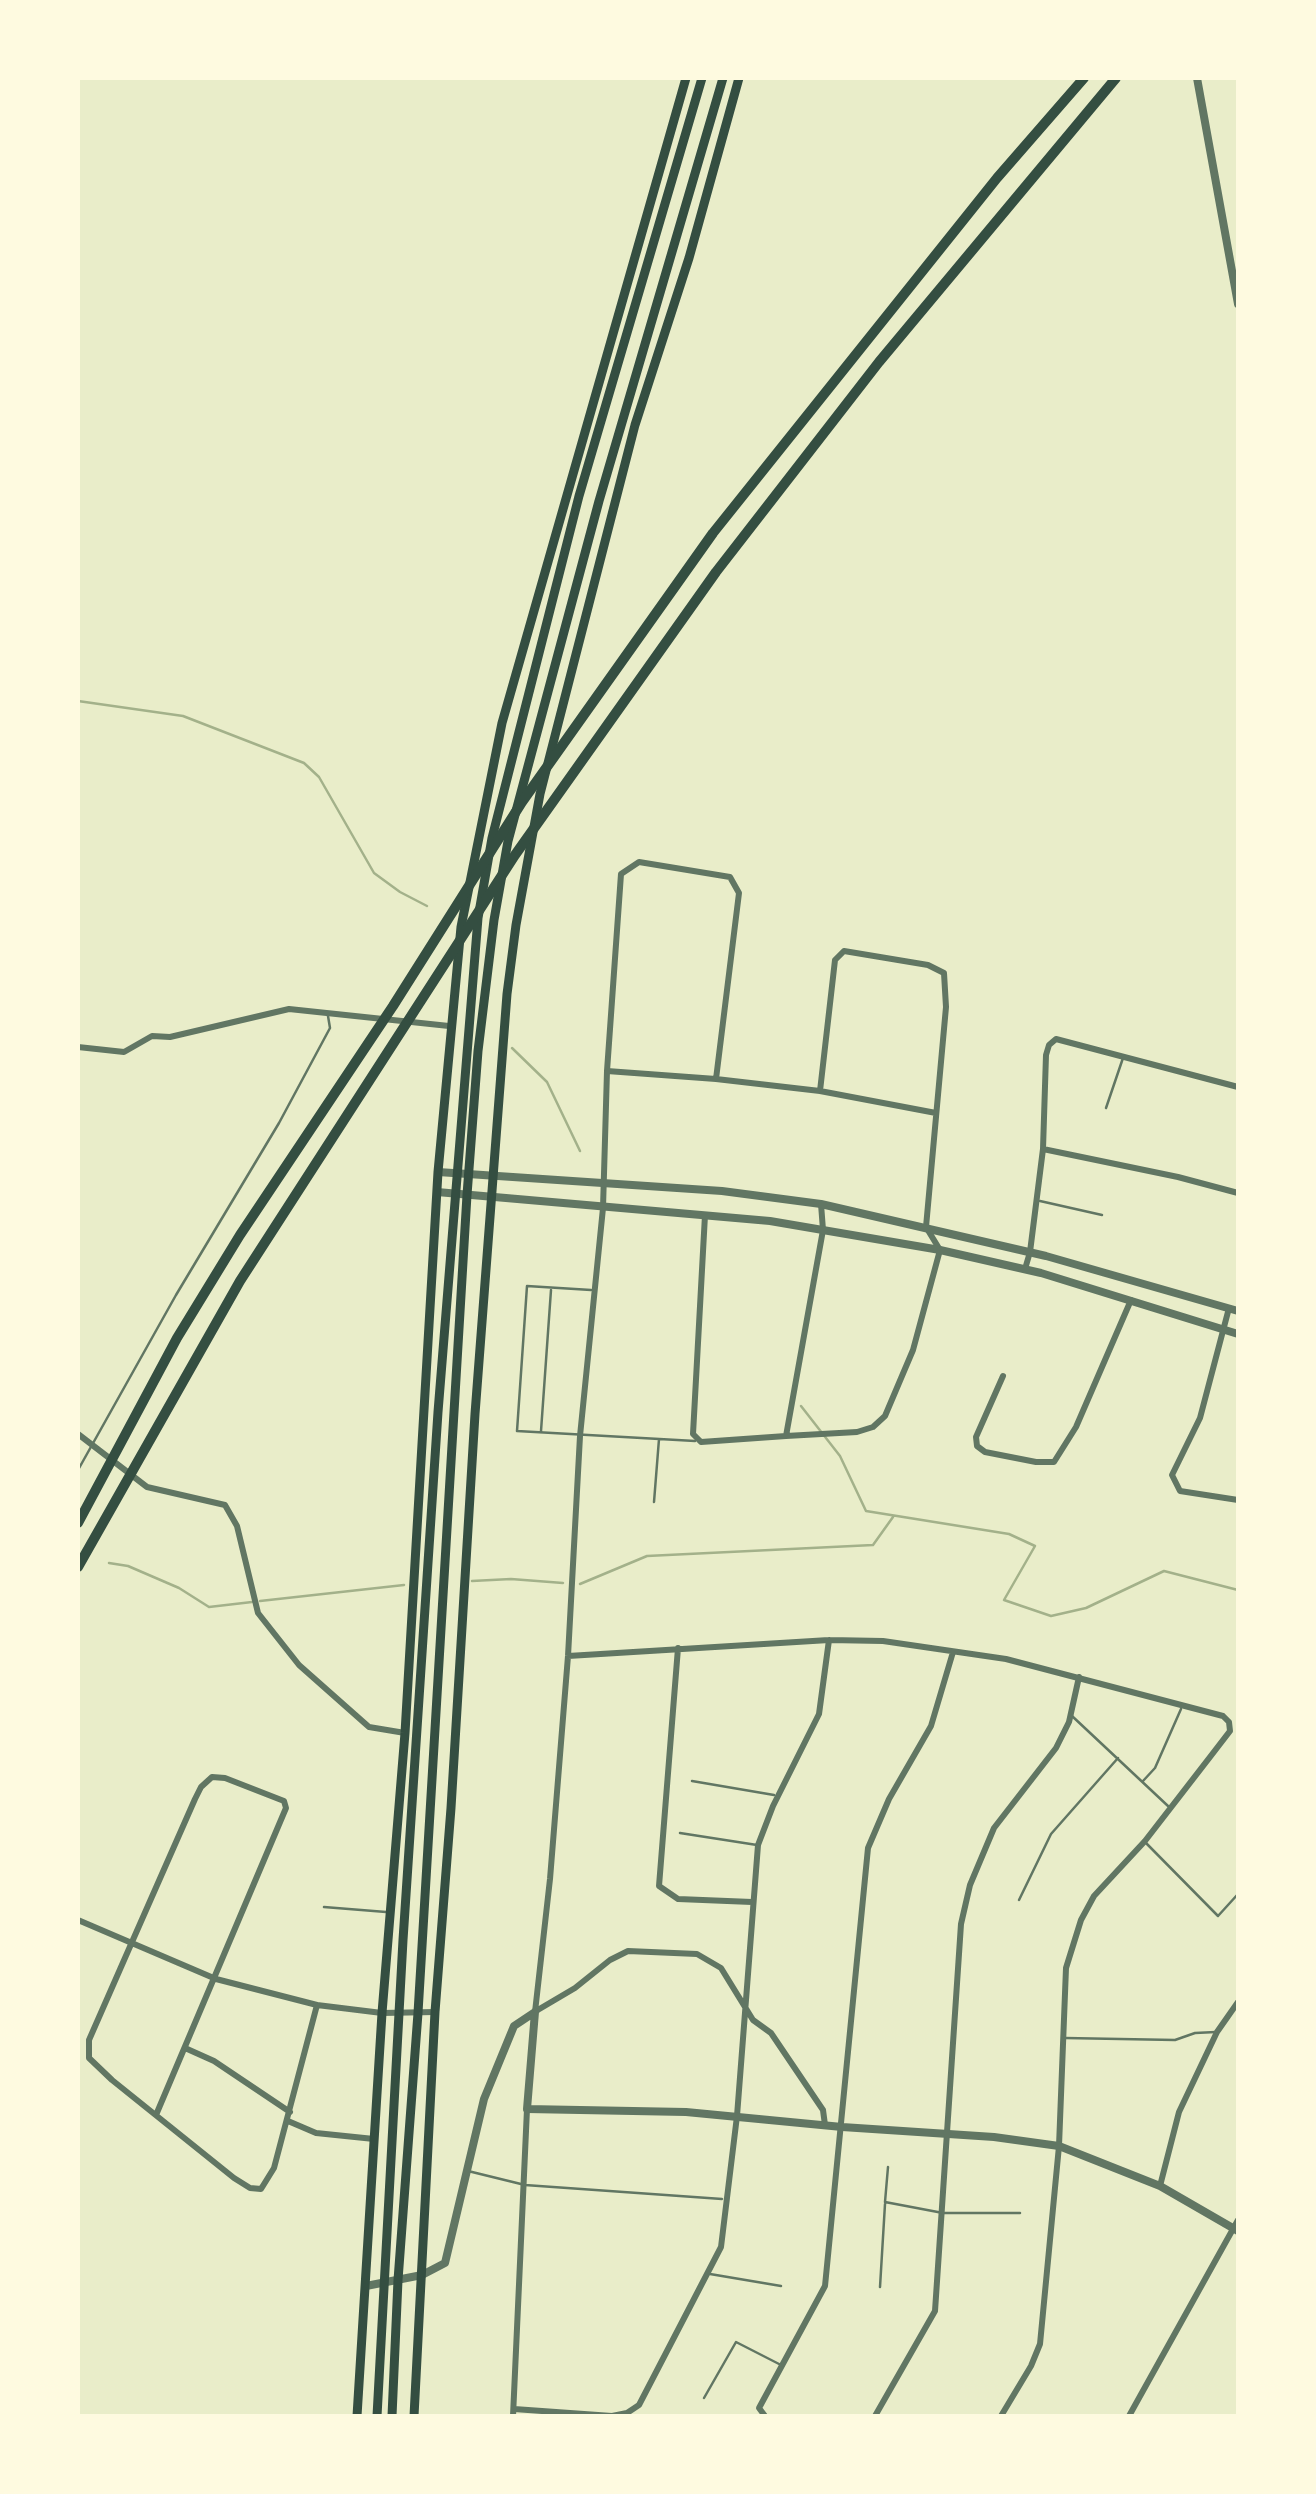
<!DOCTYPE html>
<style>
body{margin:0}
#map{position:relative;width:1316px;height:2494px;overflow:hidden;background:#e9edc9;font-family:"Archivo Narrow",sans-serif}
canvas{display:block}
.frame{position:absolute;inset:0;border:80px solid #fefae0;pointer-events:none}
</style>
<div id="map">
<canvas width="1316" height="2494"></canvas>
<div class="frame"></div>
</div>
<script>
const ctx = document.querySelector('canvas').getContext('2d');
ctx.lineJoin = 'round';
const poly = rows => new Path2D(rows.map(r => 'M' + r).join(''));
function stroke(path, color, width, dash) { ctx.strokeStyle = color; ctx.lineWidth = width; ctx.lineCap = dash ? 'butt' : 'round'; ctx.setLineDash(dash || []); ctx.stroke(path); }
stroke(poly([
 [78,701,183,716,304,763,319,777,374,873,400,892,427,906],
 [512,1048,547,1082,580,1151],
 [801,1406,840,1456,866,1511,1009,1534,1035,1546,1004,1600,1051,1616,1086,1608,1164,1571,1238,1590],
 [109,1563,128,1566,179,1588,209,1607,252,1602],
 [472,1581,511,1579,563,1583],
 [580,1584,647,1556,873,1545,893,1517],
 [260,1601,404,1585]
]), '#a3b18a', 2.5);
stroke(poly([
 [1106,1108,1123,1058],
 [1040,1201,1102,1215],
 [591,1290,527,1286,517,1431,695,1441],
 [541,1431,551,1290],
 [78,1470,176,1295,279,1123,330,1028,328,1016],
 [654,1502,659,1439],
 [1072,1716,1168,1806],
 [692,1781,774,1795],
 [1143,1781,1155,1768,1181,1709],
 [680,1833,757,1845],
 [1145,1842,1218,1916,1238,1894],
 [1019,1900,1051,1834,1118,1758],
 [324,1907,386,1912],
 [1065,2038,1175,2040,1195,2033,1216,2032],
 [888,2167,885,2202,943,2213,1020,2213],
 [468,2171,525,2185,722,2199],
 [710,2274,781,2286],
 [880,2287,885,2204],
 [704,2398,736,2342,781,2365]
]), '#617663', 2.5);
stroke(poly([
 [78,1047,124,1052,152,1036,170,1037,289,1009,449,1026],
 [607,1071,716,1079,820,1091,936,1113],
 [1043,1149,1178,1177,1238,1193],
 [705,1215,693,1434,701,1442,786,1436,823,1230,821,1204],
 [1025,1269,1030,1252,1043,1149,1046,1055,1049,1045,1056,1039,1238,1087],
 [1229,1308,1200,1418,1172,1475,1180,1491,1238,1500],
 [1003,1376,976,1437,977,1446,985,1452,1036,1462,1054,1462,1076,1427,1131,1300],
 [78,1434,147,1487,225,1505,237,1526,258,1613,299,1665,369,1727,405,1733],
 [786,1436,857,1432,873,1427,885,1416,913,1350,940,1250,926,1227,946,1007,944,973,928,965,844,951,835,960,820,1091],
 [678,1648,659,1886,678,1899,752,1902],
 [568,1656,829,1640,883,1641,1006,1659,1223,1716,1229,1722,1230,1731,1210,1757,1145,1841,1094,1896,1081,1920,1066,1968,1059,2146,1040,2344,1031,2366,1001,2416],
 [78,1920,216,1979,317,2005,382,2013,435,2012],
 [536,2011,575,1988,610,1960,628,1951,697,1954,721,1968,753,2020,771,2033,823,2110,825,2125],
 [535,2012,550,1879,568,1656,580,1436,603,1208,607,1071,621,874,639,862,730,877,739,893,716,1079],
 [185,2048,214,2061,290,2112],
 [156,2115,286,1808,284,1801,225,1778,212,1777,201,1787,195,1799,132,1942,89,2040,89,2058,112,2080,234,2178,250,2188,261,2189,274,2168,317,2005],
 [288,2121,316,2133,374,2139],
 [1160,2186,1179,2112,1217,2032,1238,2002],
 [514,2409,612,2416,627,2413,639,2405,721,2247,737,2116,758,1845,773,1806,819,1714,829,1640],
 [513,2416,527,2109],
 [765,2416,759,2408,825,2286,868,1848,889,1799,931,1726,953,1652],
 [875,2416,935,2311,961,1924,970,1885,994,1828,1056,1748,1069,1722,1079,1677],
 [1129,2416,1238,2220]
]), '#617663', 6);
stroke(poly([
 [1197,78,1238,304],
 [438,1172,722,1191,821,1204,1046,1256,1238,1311],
 [437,1192,770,1221,940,1250,1041,1273,1238,1334],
 [535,2012,527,2109,686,2112,842,2127,994,2137,1059,2146,1160,2186,1238,2231],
 [366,2286,422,2275,445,2263,484,2099,514,2026,535,2012]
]), '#617663', 8);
stroke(poly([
 [357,2416,382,2013,405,1733,438,1172,461,927,502,723,686,78],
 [377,2416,403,1940,438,1412,478,918,492,838,579,496,702,78],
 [392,2416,398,2280,418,2013,467,1195,478,1051,494,920,508,841,599,501,723,78],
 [414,2416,435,2012,451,1808,475,1414,507,994,516,925,540,794,635,425,689,258,739,78]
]), '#344e41', 9);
stroke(poly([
 [78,1523,177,1338,240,1235,393,1006,522,802,713,533,997,178,1084,78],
 [78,1567,240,1281,515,855,716,572,879,362,1116,78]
]), '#344e41', 10);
</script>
